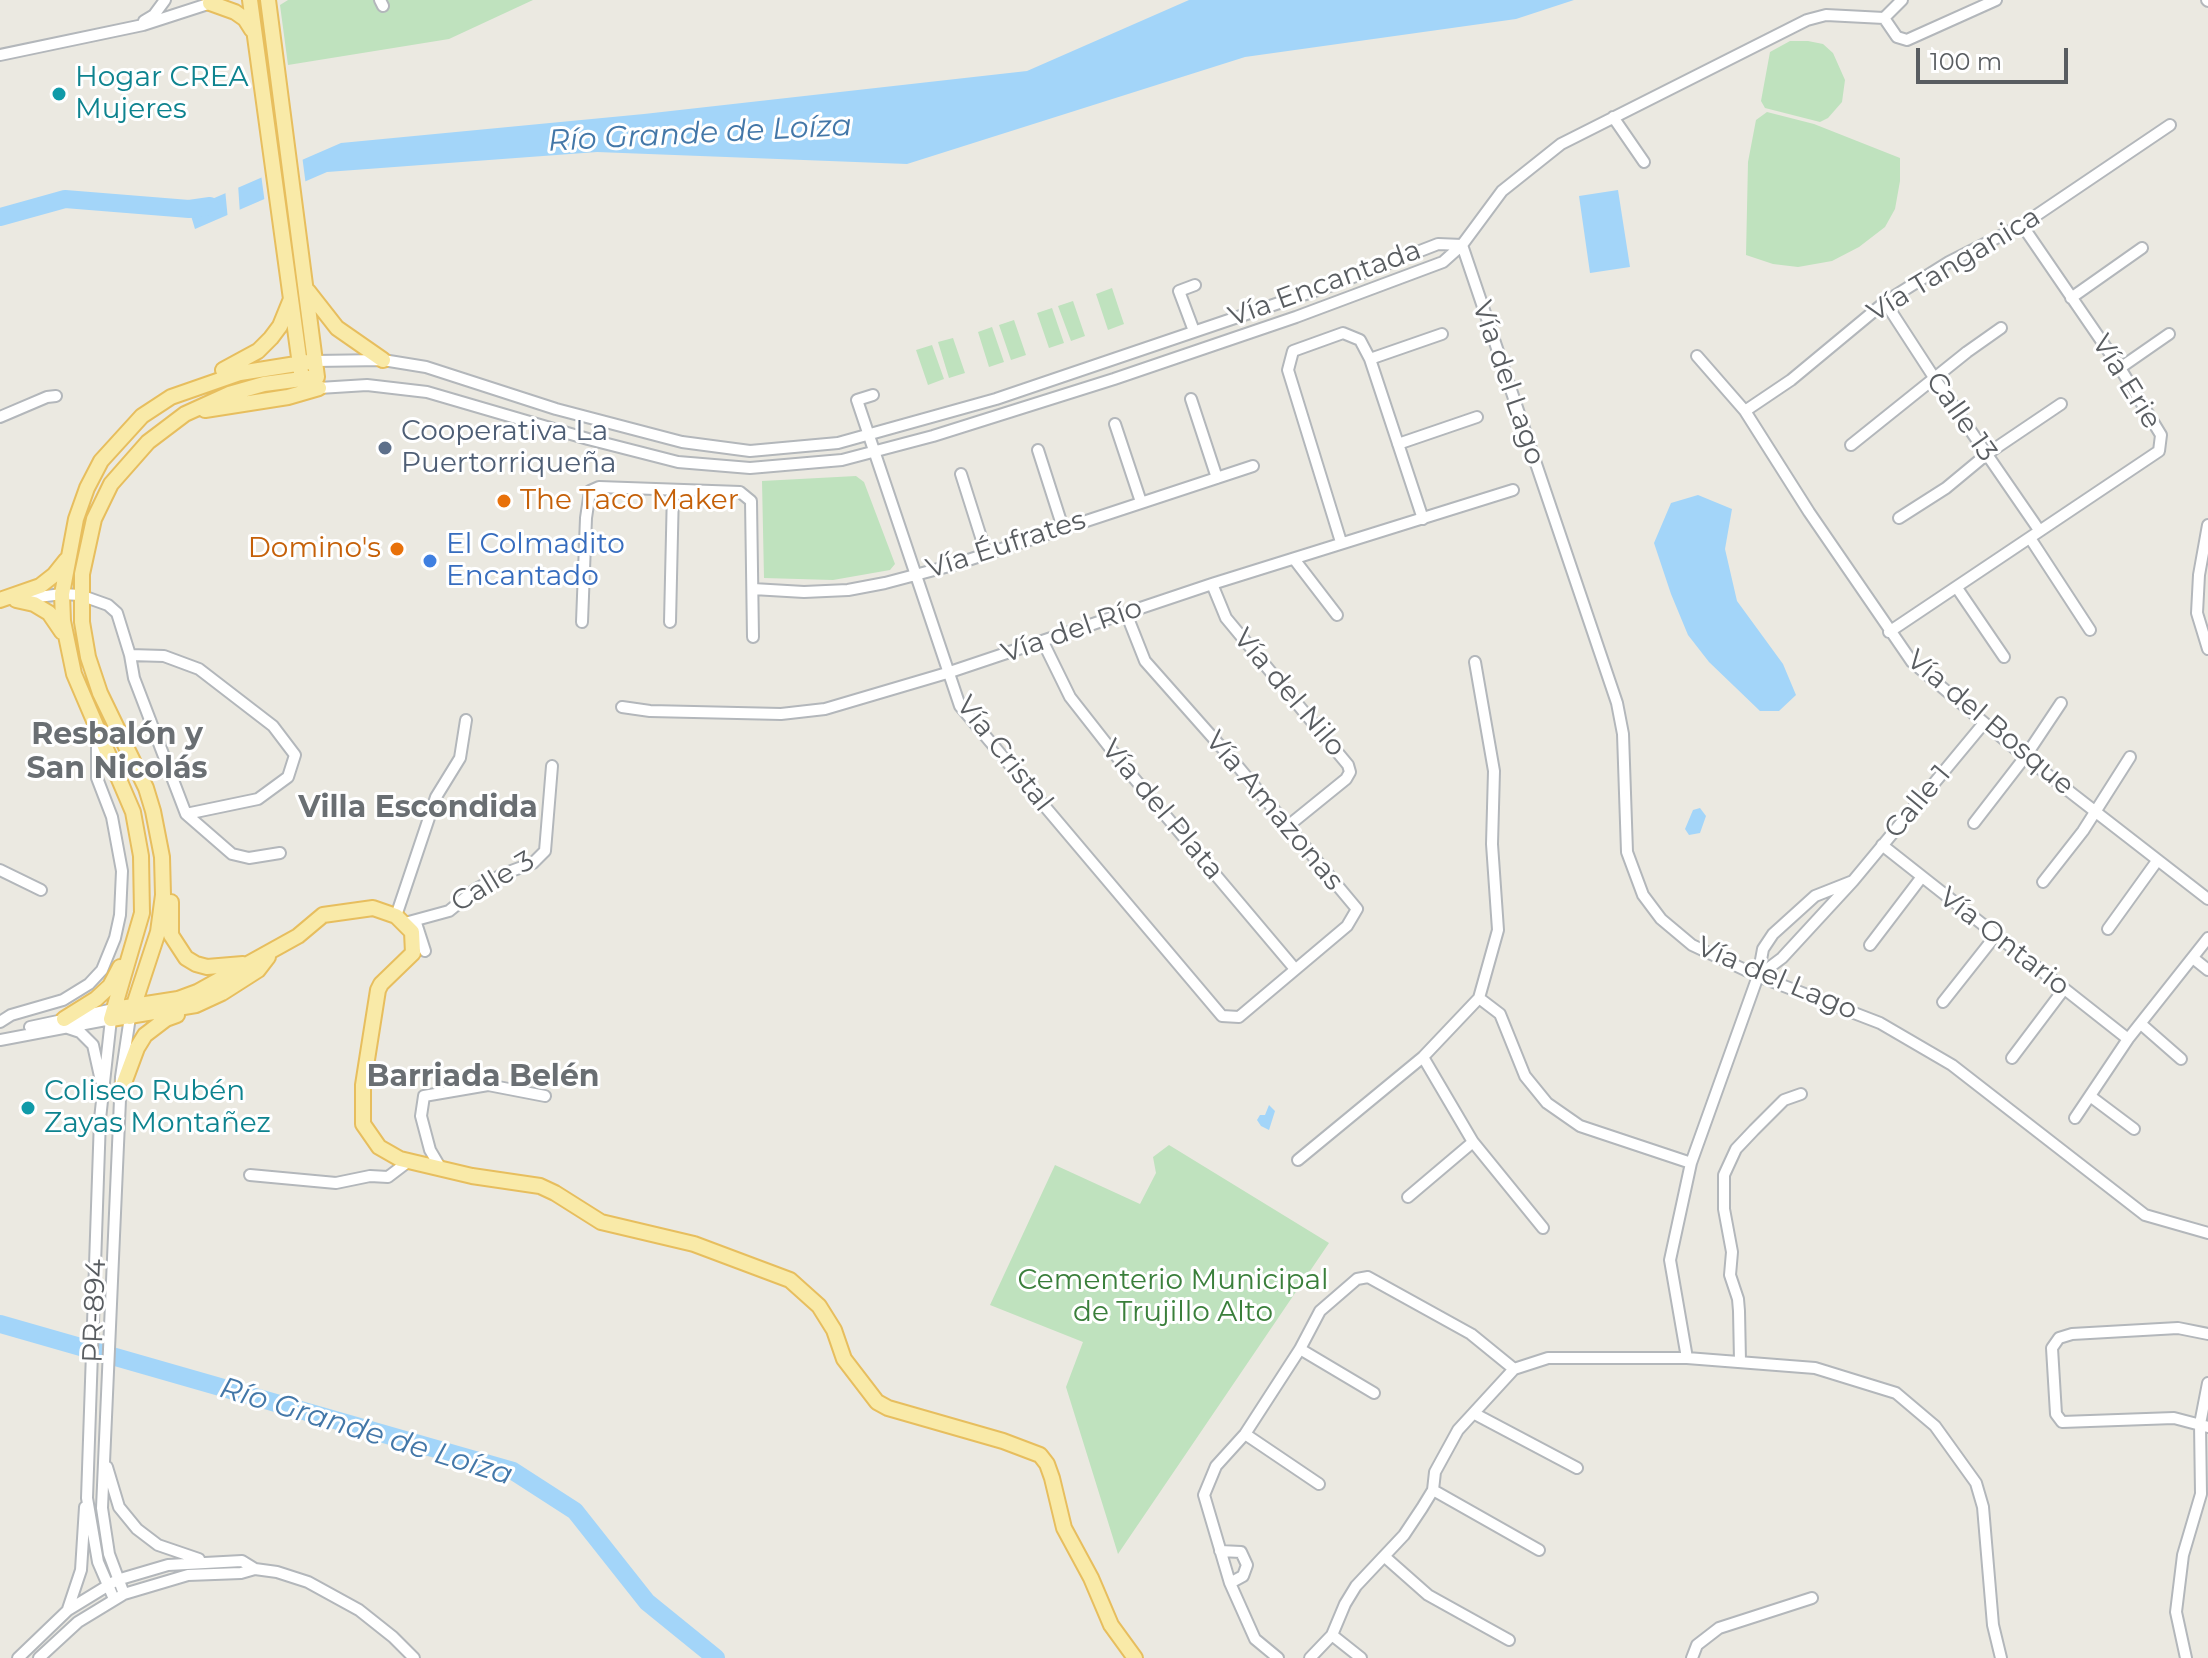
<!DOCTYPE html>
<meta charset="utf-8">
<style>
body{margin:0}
#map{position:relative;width:2208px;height:1658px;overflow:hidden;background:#ebe9e1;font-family:Montserrat,sans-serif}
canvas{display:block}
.scale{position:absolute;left:1916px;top:48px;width:152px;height:36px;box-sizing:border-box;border:4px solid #595d61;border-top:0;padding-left:10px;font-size:24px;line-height:28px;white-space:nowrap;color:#595d61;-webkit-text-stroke:6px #fff;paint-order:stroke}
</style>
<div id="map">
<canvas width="2208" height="1658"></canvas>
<div class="scale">100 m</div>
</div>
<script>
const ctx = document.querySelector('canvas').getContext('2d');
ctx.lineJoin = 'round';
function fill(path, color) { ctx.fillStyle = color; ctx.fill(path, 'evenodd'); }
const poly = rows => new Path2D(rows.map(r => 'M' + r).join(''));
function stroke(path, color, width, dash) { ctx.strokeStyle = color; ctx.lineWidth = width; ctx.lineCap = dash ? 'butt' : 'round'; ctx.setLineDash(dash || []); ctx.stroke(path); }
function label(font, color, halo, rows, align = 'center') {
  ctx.font = font + ' Montserrat,sans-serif'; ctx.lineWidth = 6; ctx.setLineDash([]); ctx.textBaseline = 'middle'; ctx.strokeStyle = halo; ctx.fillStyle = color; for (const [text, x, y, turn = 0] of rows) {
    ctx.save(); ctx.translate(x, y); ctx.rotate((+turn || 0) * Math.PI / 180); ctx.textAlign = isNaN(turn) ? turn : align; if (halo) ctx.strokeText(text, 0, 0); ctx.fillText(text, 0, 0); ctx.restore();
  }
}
fill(poly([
 [288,0,533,0,449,39,288,65,280,5],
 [1790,41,1808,41,1823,44,1833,53,1845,80,1842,102,1828,118,1820,122,1765,108,1761,101,1770,52],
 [1767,112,1814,124,1900,158,1900,181,1895,209,1885,227,1859,247,1832,261,1798,267,1773,264,1746,255,1748,162,1756,120],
 [1112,288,1124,324,1108,330,1096,294],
 [1073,301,1085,336,1071,341,1058,306],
 [1052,308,1064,343,1049,348,1037,313],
 [1014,320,1026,355,1011,360,999,325],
 [992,327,1004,362,989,367,978,332],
 [953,338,965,373,949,378,938,342],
 [932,345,944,379,928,385,916,350],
 [856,476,864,482,895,564,890,570,833,580,764,578,762,481],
 [1169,1145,1329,1243,1118,1554,1066,1387,1083,1342,990,1305,1055,1165,1140,1204,1156,1173,1153,1157]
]), '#bfe2be');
fill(poly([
 [1189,0,1574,0,1516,19,1245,57,907,164,597,152,327,172,195,229,189,209,341,143,644,114,1027,71],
 [1618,190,1630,267,1590,273,1579,196],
 [1698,495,1732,509,1725,549,1737,601,1783,664,1796,695,1779,711,1760,711,1709,662,1688,635,1671,594,1654,543,1671,503],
 [1700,808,1706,816,1700,833,1689,835,1685,829,1693,810],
 [1269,1105,1275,1111,1269,1130,1261,1126,1257,1120,1260,1115,1265,1115]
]), '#a3d5f9');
fill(poly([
 [302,155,306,186,265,204,261,174],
 [238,184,240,214,228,220,225,189]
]), '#ebe9e1');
stroke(poly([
 [0,217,65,199,189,209,210,206],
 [0,1324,513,1471,575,1511,647,1602,716,1658]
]), '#a3d5f9', 18);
const minor = poly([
 [380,0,383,6],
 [2207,0,2208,1],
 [1884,18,1897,37,1907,40,1996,0],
 [144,21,154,15,165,0],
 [0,55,143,25,214,2],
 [1613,117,1644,162],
 [1462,245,1617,703,1623,734,1627,852,1643,895,1661,919,1692,945,1758,976,1880,1023,1952,1065,2145,1215,2208,1233],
 [2071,298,2142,248],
 [1885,302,1935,379,2039,530],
 [1194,331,1179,291,1195,285],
 [1697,356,1745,411,1809,512,1912,662,2025,757,2208,899],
 [1370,359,1442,334],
 [315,361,383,360,426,367,556,409,682,442,750,451,838,443,996,399,1335,284,1438,244,1462,245],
 [2120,368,2169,334],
 [319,388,367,385,427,392,588,439,678,462,750,468,842,460,933,436,1114,379,1296,317,1443,262,1462,245,1502,191,1561,144,1807,20,1826,15,1884,18,1902,0],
 [873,395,857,400,960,706,1222,1016,1239,1017,1347,926,1357,909,1230,757,1145,661,1126,613],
 [1191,399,1217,478],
 [1745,411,1791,380,1885,302,1949,262,2022,225,2170,125],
 [0,417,47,397,56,396],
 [1115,424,1141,502],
 [1398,444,1477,417],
 [1851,445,1967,352,2001,328],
 [1038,450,1063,528],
 [961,474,986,553],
 [1899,518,1946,488,1987,454,2061,404],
 [2208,525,2199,575,2197,613,2208,649],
 [2030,538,2090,630],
 [1341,542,1288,370,1293,351,1343,333,1360,340,1370,359,1423,519],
 [1294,559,1337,615],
 [1212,584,1226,618,1348,765,1350,772,1346,779,1288,826],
 [1957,588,2004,657],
 [753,589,804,592,848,590,885,583,953,565,1253,466],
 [22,599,62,594,80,595,108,605,117,613,130,655,134,678,186,814,232,854,249,858,280,853],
 [582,622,586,518,590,491,599,487,740,492,751,501,753,637],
 [670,622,673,490],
 [1889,632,2159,451,2161,435,2120,368,2022,225],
 [1043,642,1070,697,1128,771,1295,969],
 [130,655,164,656,199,669,273,726,295,755,288,777,258,799,186,814],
 [622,707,650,711,781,714,825,709,947,673,1212,584,1513,490],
 [1974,823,2025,757,2061,703],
 [1882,845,2128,1039],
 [0,870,41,890],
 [2043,882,2083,831,2130,757],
 [396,916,436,797,460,758,466,720],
 [405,923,449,911,476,889,503,874,533,863,545,851,552,766],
 [416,923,425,951],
 [2108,929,2157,861],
 [1870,945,1921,878],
 [2193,958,2208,970],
 [1758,976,1782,958,1853,881,1984,723],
 [1479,998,1500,1014,1525,1076,1547,1103,1580,1126,1691,1163],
 [1943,1002,1996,935],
 [0,1022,11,1015,63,1000,89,984,102,970,115,938,120,915,122,871,112,817,97,778,97,735],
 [2141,1024,2181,1059],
 [30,1027,114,1009],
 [68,1028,80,1032,93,1045,101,1081],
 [0,1040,111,1019,100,1119,87,1498,98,1562,114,1599],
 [1423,1057,1473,1142,1543,1228],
 [2012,1058,2064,989],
 [2090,1096,2134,1129],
 [2075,1118,2128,1039,2208,938],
 [1298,1160,1423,1057,1479,998,1498,930,1492,844,1494,771,1475,662],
 [440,1167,430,1150,421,1116,424,1096,488,1085,545,1096],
 [250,1175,336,1183,370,1176,388,1177,409,1161],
 [1408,1197,1473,1142],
 [2208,1334,2178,1328,2072,1334,2059,1338,2052,1348,2056,1414,2062,1422,2174,1418,2208,1427],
 [1300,1349,1374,1393],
 [1687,1358,1670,1260,1691,1163,1758,976,1763,949,1773,934,1815,896,1853,881],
 [1740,1361,1739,1311,1738,1299,1730,1275,1732,1252,1724,1209,1724,1175,1736,1149,1754,1130,1784,1100,1801,1094],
 [1475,1414,1577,1468],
 [1245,1434,1319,1484],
 [107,1467,119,1507,137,1529,158,1545,199,1559],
 [1433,1490,1539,1550],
 [1220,1551,1241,1552,1247,1565,1243,1576,1230,1583],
 [1385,1557,1428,1595,1509,1640],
 [124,1594,109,1554,102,1508,121,1077,130,1017],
 [68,1609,81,1570,85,1507],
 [1332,1635,1361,1658],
 [18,1658,68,1610,117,1580,168,1565,242,1561,255,1569,277,1572,308,1582,359,1610,393,1637,414,1658],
 [39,1658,78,1622,124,1594,188,1575,241,1573,255,1569],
 [1278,1658,1255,1639,1230,1583,1204,1495,1216,1466,1245,1434,1300,1349,1320,1311,1357,1279,1368,1277,1471,1334,1514,1369],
 [1310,1658,1332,1635,1345,1604,1356,1586,1404,1535,1422,1508,1433,1490,1435,1472,1458,1430,1514,1369,1548,1358,1687,1358,1815,1368,1896,1393,1935,1426,1976,1483,1983,1507,1993,1625,2001,1658],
 [1692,1658,1697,1645,1719,1628,1812,1598],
 [2186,1658,2176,1612,2183,1555,2201,1494,2200,1424,2208,1383]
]);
const major = poly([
 [213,0,210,3,235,12,245,19,252,30],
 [250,0,301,372],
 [308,291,337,328,383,360],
 [223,370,258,351,271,338,280,326,291,299],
 [205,410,288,397,319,388],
 [0,600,40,586,54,575,66,560],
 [16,600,34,604,49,613,62,632],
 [171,902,171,935,186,958,196,964,207,967,243,964],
 [268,957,258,970,222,993,196,1005,111,1019,142,913,141,856,133,812,74,674,63,621,62,594,76,519,87,488,101,461,142,416,171,397,240,373,315,361],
 [114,1009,178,999,197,992,298,936,323,915,373,908,396,916,412,932,413,953,381,984,378,990,363,1085,363,1124,379,1147,400,1159,472,1176,540,1186,555,1193,601,1222,694,1244,790,1280,819,1306,834,1330,844,1359,877,1402,888,1408,1003,1441,1040,1455,1047,1464,1052,1478,1064,1528,1091,1578,1111,1625,1135,1658],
 [130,1017,158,932,163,895,162,857,153,811,146,788,100,693,88,657,82,622,82,574,94,519,111,484,148,442,185,414,229,394,264,384,317,377,268,0],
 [64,1019,96,999,110,986,120,967],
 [121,1091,137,1048,145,1035,166,1019,177,1015]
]);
stroke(minor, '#b3b7bb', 14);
stroke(major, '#e7be5e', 18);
stroke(minor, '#fff', 10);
stroke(major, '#f9eaa8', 14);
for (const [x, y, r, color] of [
 [59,94,8,"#0f9aa8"],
 [385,448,8,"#5c6f8a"],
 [504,501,8,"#e8710a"],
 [397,549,8,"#e8710a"],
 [430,561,8,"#3f7fe0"],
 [28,1108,8,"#0f9aa8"]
]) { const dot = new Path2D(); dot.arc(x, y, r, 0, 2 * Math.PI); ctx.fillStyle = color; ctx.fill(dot); stroke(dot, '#fff', 3); }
label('28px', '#0d838f', '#fff', [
 ["Hogar CREA",75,78],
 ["Mujeres",75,110],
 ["Coliseo Rubén",44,1092],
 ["Zayas Montañez",44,1124]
], 'left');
label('28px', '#595d61', '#fff', [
 ["Vía Tanganica",1954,265,-31],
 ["Vía Encantada",1325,284,-20],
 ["Vía Erie",2126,382,58],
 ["Vía del Lago",1508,383,71],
 ["Calle 13",1961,417,55],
 ["Vía Éufrates",1006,545,-18],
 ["Vía del Río",1072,631,-19],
 ["Vía del Nilo",1289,693,50],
 ["Vía del Bosque",1990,723,40],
 ["Vía Cristal",1004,754,52],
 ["Calle 1",1918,802,-50],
 ["Vía del Plata",1162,810,50],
 ["Vía Amazonas",1274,811,50],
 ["Calle 3",493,882,-31],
 ["Vía Ontario",2004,942,38],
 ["Vía del Lago",1777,979,23],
 ["PR-894",95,1311,-88]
]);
label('28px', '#4e5e75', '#fff', [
 ["Cooperativa La",401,432],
 ["Puertorriqueña",401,464]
], 'left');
label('28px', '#c56008', '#fff', [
 ["The Taco Maker",520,501],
 ["Domino's",381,549,"right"]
], 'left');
label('28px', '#366cbe', '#fff', [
 ["El Colmadito",446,545],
 ["Encantado",446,577]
], 'left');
label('28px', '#3a7f3b', '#fff', [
 ["Cementerio Municipal",1173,1281],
 ["de Trujillo Alto",1173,1313]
]);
label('italic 30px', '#4377a8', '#fff', [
 ["Río Grande de Loíza",700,134,-3],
 ["Río Grande de Loíza",366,1432,17]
]);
label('bold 30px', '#6a6f73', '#fff', [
 ["Resbalón y",117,735],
 ["San Nicolás",117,769],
 ["Villa Escondida",418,808],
 ["Barriada Belén",483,1077]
]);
</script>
